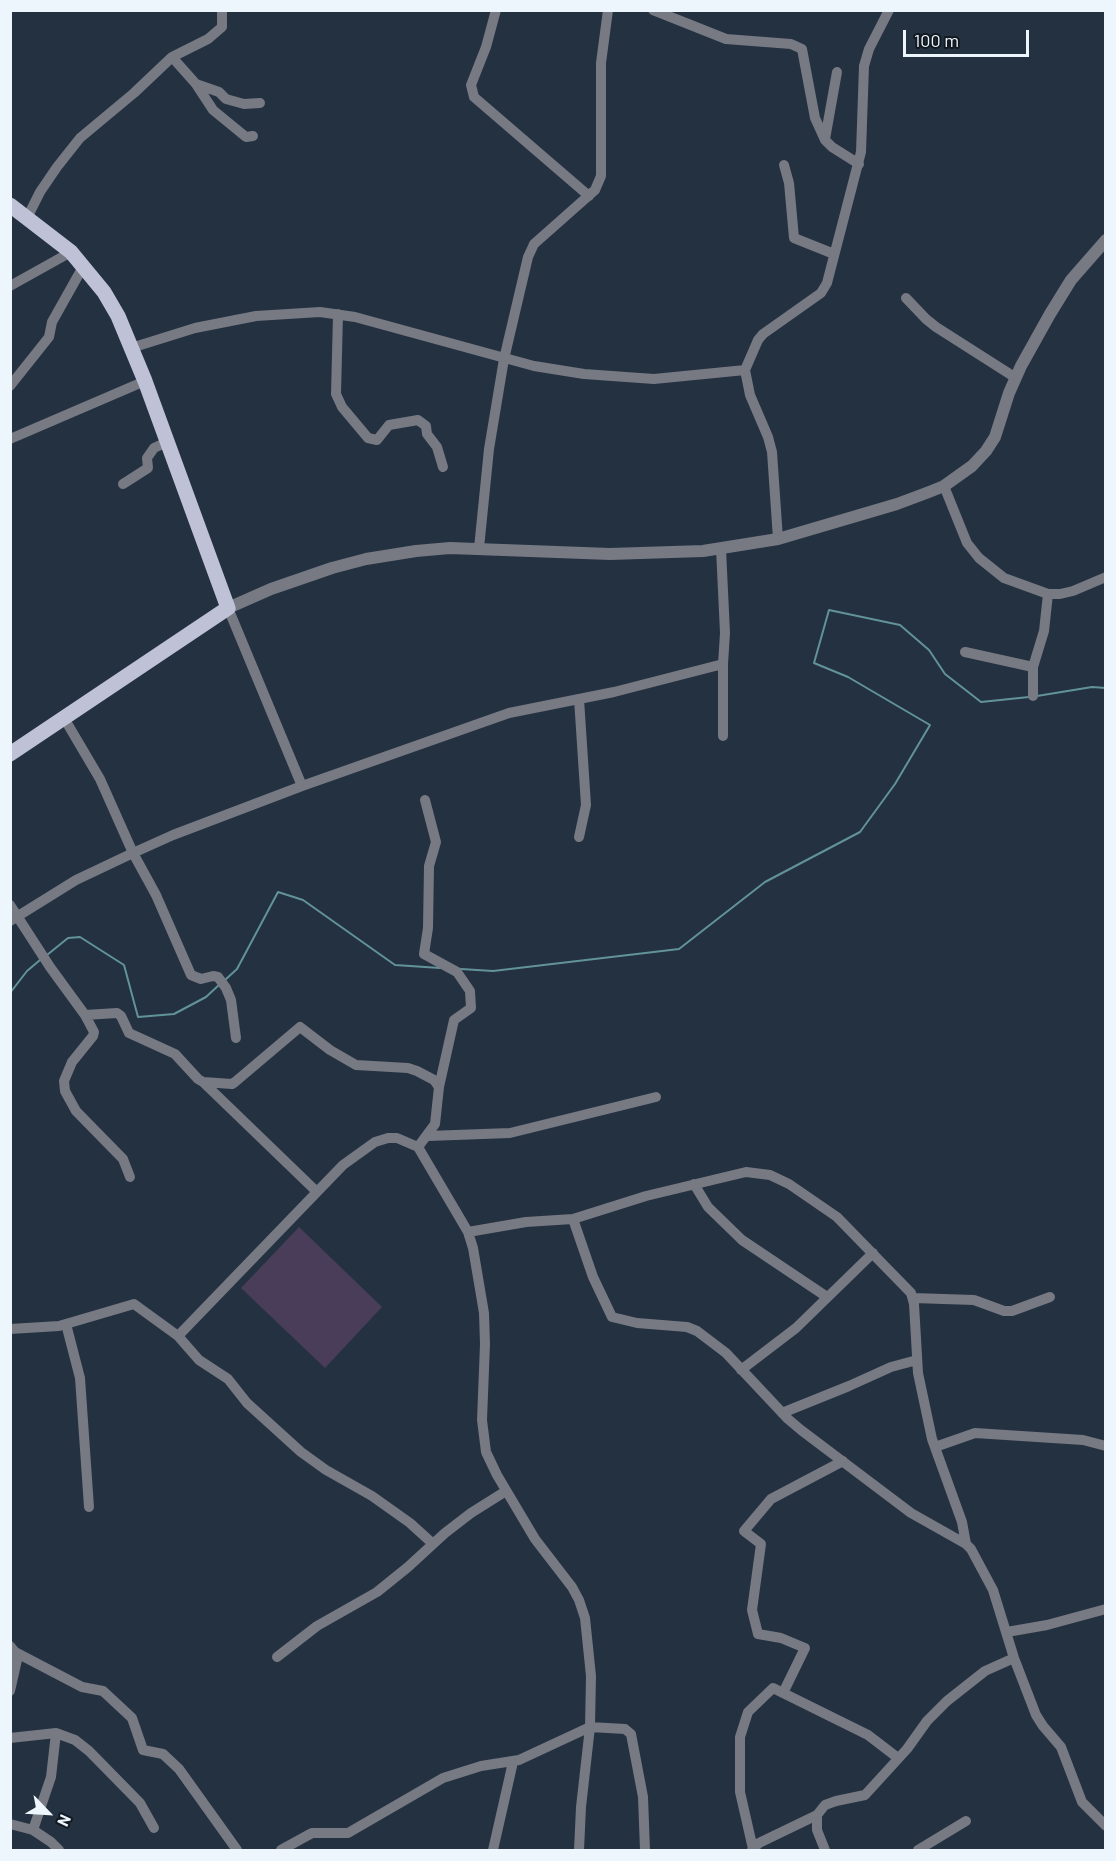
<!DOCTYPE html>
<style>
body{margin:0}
#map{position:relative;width:1116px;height:1861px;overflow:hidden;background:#233141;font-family:Barlow,sans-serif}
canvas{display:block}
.frame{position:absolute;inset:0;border:12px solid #edf5fd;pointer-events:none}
.north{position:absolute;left:18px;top:1783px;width:60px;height:60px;-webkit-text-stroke:4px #12181f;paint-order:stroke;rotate:115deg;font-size:16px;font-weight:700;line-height:24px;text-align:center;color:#edf5fd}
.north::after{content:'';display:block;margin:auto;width:21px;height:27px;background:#edf5fd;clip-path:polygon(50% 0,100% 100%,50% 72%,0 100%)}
.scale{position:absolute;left:903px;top:30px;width:126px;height:27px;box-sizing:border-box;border:3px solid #edf5fd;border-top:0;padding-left:8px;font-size:18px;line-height:21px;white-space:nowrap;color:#edf5fd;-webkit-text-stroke:4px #12181f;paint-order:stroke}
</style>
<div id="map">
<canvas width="1116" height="1861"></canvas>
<div class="frame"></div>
<div class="north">N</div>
<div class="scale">100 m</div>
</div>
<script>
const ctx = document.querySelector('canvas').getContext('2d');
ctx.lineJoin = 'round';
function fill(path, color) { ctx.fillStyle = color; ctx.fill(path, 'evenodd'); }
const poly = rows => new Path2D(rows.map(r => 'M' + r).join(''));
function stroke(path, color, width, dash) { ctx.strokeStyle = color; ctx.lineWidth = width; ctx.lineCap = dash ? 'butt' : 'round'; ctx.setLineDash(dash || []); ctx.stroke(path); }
fill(poly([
 [299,1227,382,1307,325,1368,241,1288]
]), '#4a3d5a');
stroke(poly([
 [1037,696,1092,687,1106,688],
 [47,955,68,938,80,937,124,965,138,1017,174,1014,206,997,220,984],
 [461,969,493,971,679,949,765,882,860,832,895,784,930,725,848,677,814,663,829,610,900,625,929,650,945,674,981,702,1029,697],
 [225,980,237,969,278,892,303,900,395,965,440,968],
 [10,993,27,971,40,960]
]), '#629398', 2);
stroke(poly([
 [496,10,486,47,471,85,474,97,589,196],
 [653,10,726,39,791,44,802,49,815,118,825,140,832,147,859,164],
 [172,57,196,84,219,92,226,99,244,104,260,103],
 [196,84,213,110,246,137,253,136],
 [825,139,837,72],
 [784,165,789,183,794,238,834,254],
 [27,218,40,192,57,167,80,138,134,93,172,57,208,39,222,27,222,10],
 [10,286,71,252],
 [906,298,926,319,936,327,1016,378],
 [338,314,336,394,342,407,368,438,377,440,389,425,418,420,426,426,427,434,437,447,443,467],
 [131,348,195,328,256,316,320,312,355,317,534,366,584,374,654,379,745,370,750,395,768,437,772,452,778,539],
 [745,370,758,340,763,334,821,293,827,283,861,152,864,66,869,49,889,10],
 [10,386,49,337,52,322,84,265],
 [10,439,145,381],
 [123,484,148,468,147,458,154,448,167,442],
 [944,486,967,543,979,558,1004,578,1048,594,1060,594,1073,591,1106,577],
 [479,548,489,449,504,359,528,257,534,244,595,190,601,176,601,63,608,10],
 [228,608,302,786],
 [965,652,1033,667],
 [1033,696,1033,667,1044,631,1048,594],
 [64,718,100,779,133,853,156,895,191,975,201,979,213,976,218,977,226,988,231,1000,236,1038],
 [723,736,723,664],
 [425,800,436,842,429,866,428,928,424,954,457,972,470,991,471,1008,454,1020,439,1087],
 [579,837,586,805,579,699],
 [10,905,50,967,85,1015,94,1032,93,1036,72,1062,64,1081,65,1091,76,1111,123,1159,130,1177],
 [10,921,76,880,133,853,173,835,302,786,509,713,614,692,723,664,725,633,721,549],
 [85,1015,117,1013,121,1016,129,1033,175,1054,198,1079,203,1082,232,1084,235,1082,300,1027,330,1050,356,1065,408,1068,417,1071,434,1080,439,1087,435,1124,418,1147],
 [203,1082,317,1192],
 [428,1136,510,1133,656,1097],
 [694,1184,708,1207,742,1240,827,1297],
 [573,1219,646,1196,746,1172,770,1175,789,1184,837,1217,911,1293,914,1304,918,1373,932,1439,962,1522,966,1544],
 [468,1232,526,1222,573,1219,593,1277,612,1317,637,1323,687,1327,697,1331,726,1353,788,1419,801,1430,911,1513,966,1544,971,1549,993,1590,1014,1658,1036,1715,1043,1726,1061,1747,1082,1802,1106,1826],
 [913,1298,974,1300,1004,1311,1012,1311,1050,1297],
 [66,1324,80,1378,89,1507],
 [10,1329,59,1326,134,1304,178,1336,343,1165,375,1142,388,1138,397,1138,418,1147,468,1232,473,1248,484,1313,485,1344,482,1420,486,1452,497,1475,535,1539,572,1587,579,1600,585,1618,591,1676,590,1727,581,1807,579,1850],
 [178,1336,199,1360,228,1379,247,1403,301,1452,326,1470,372,1496,410,1523,432,1543],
 [741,1370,796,1328,873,1253],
 [782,1413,849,1386,891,1367,917,1360],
 [935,1447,975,1433,1083,1440,1106,1446],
 [1007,1632,1047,1625,1106,1609],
 [10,1646,15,1652,17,1660,10,1691],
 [15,1652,82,1687,103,1691,132,1718,143,1750,163,1754,179,1769,237,1850],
 [277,1657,317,1626,377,1592,408,1567,445,1533,471,1513,506,1491],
 [783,1693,805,1648,781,1638,758,1634,752,1610,761,1544,744,1531,771,1499,843,1461],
 [10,1738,56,1733,75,1740,89,1751,140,1803,154,1828],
 [817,1815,817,1830,825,1850],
 [10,1824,33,1830,51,1842,59,1850],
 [33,1830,51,1777,56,1733],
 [753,1849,740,1792,740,1737,748,1712,773,1688,868,1735,898,1758],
 [281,1850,312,1833,348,1833,443,1778,481,1766,519,1760,590,1727,625,1729,631,1734,643,1797,645,1850],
 [493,1850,513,1762],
 [752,1850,759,1843,817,1815,825,1805,836,1801,865,1795,907,1749,927,1721,947,1701,985,1671,1014,1658],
 [918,1850,966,1821]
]), '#777983', 10);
stroke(poly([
 [228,608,271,589,332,568,366,559,416,551,450,548,610,554,703,551,778,539,897,504,929,492,944,486,972,466,986,451,995,437,1009,393,1021,366,1050,314,1071,280,1106,240]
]), '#777983', 12);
stroke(poly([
 [10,205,71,252,104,292,118,316,145,381,228,608,10,754]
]), '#bfc2d7', 15);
</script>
